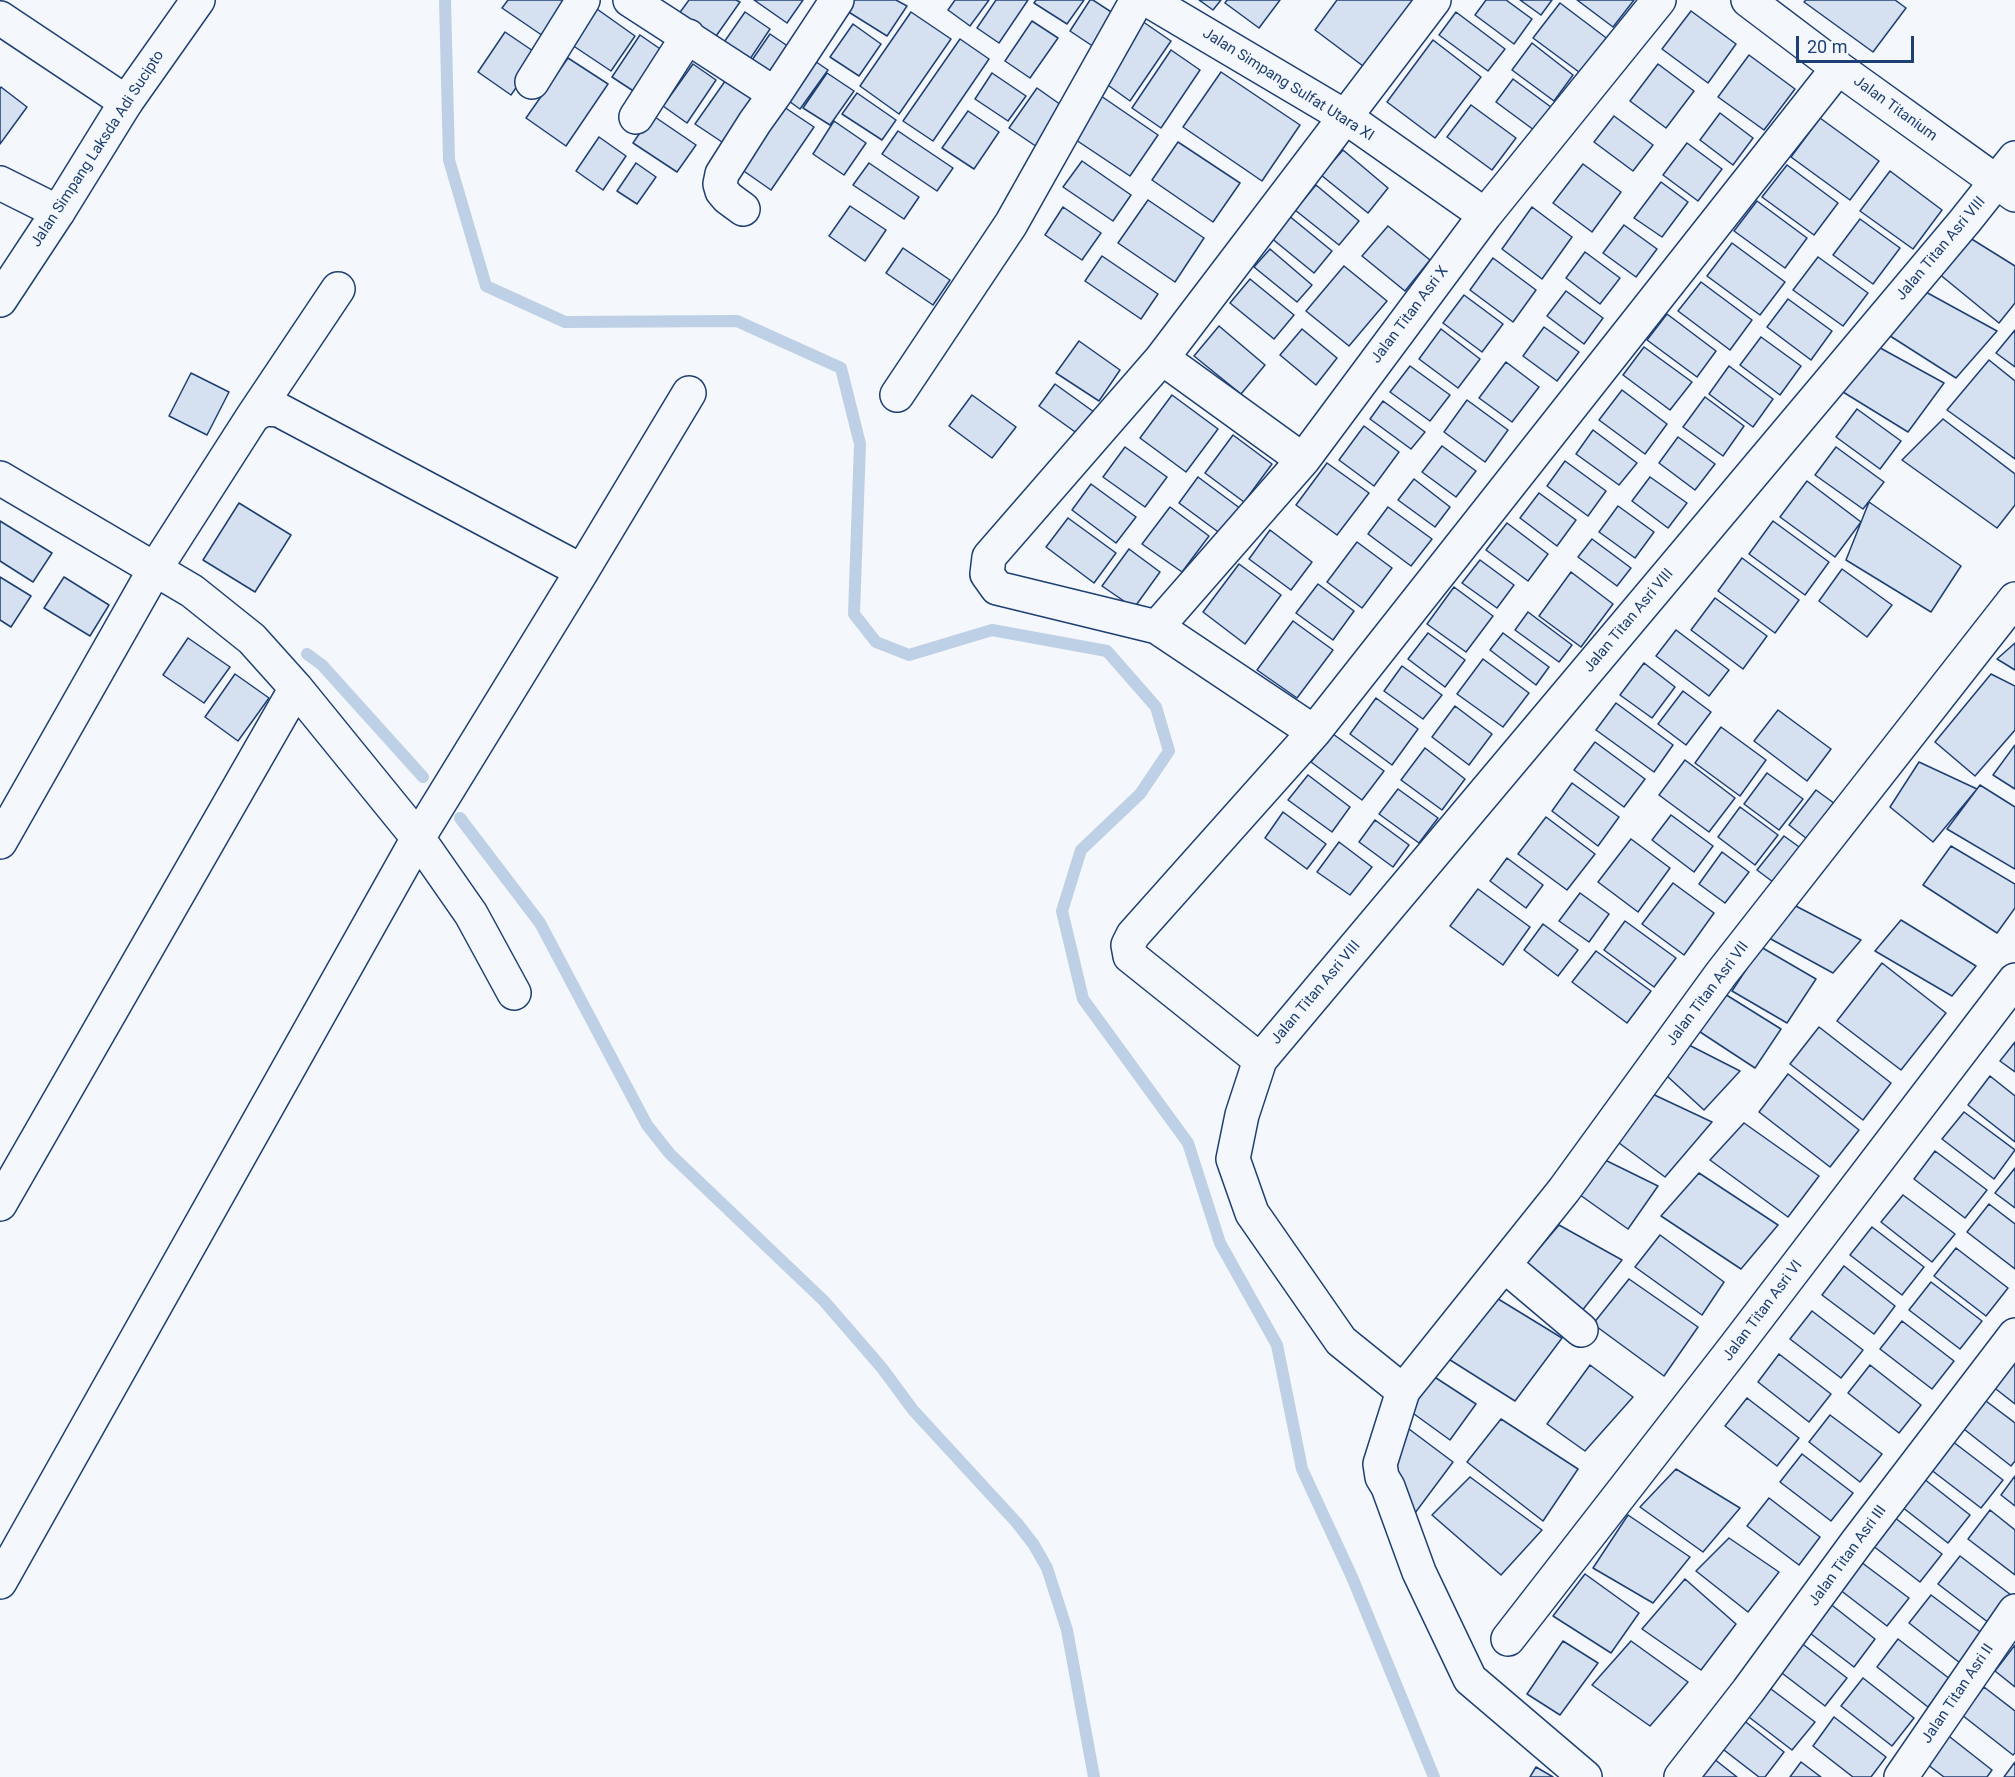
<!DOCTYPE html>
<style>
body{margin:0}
#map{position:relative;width:2015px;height:1777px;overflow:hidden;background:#f4f7fb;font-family:Roboto,sans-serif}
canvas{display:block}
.scale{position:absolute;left:1796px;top:36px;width:118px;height:27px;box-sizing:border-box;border:3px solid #1d3f73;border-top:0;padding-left:8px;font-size:18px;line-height:21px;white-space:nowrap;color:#1d3f73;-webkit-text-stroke:4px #f4f7fb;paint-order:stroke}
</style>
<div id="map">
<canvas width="2015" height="1777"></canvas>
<div class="scale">20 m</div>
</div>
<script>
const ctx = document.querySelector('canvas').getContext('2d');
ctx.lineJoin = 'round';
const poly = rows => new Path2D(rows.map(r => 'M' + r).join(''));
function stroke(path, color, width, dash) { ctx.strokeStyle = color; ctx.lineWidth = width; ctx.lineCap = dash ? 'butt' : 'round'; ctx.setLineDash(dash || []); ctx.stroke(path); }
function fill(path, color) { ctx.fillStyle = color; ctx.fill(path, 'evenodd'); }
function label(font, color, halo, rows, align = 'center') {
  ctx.font = font + ' Roboto,sans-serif'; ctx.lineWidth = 4.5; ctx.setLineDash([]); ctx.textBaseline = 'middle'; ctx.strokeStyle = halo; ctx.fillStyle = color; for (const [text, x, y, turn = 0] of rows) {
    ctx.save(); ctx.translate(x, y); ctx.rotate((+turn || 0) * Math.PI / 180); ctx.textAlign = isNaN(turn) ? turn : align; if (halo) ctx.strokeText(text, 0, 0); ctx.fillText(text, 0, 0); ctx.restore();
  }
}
stroke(poly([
 [445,0,449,160,486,286,565,322,737,321,841,368,860,444,854,614,876,642,909,655,992,630,1107,651,1156,707,1169,751,1140,794,1081,850,1062,911,1083,999,1188,1143,1220,1243,1277,1345,1302,1469,1352,1577,1434,1777],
 [307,654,322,665,423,777],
 [460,818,540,923,647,1125,670,1154,824,1301,882,1368,913,1410,1017,1523,1034,1545,1047,1568,1067,1630,1094,1777]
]), '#bed0e5', 12);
const building = poly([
 [508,0,570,0,546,38,502,8,508,0],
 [689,0,736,0,740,2,714,39,678,15,689,0],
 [754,0,803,0,787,23,754,0],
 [854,0,896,0,907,6,887,36,847,11,854,0],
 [955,0,989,0,970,26,948,10,955,0],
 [996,0,1028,0,999,43,977,28,996,0],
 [1036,0,1084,0,1067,24,1034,3,1036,0],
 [1090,0,1093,0,1122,19,1100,51,1070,31,1090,0],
 [1199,0,1221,0,1213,10,1199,0],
 [1227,0,1280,0,1259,28,1225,3,1227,0],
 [1337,0,1413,0,1363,66,1315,30,1337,0],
 [1486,0,1506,0,1532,19,1514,44,1475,15,1486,0],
 [1520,0,1552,0,1541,15,1520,0],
 [1577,0,1634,0,1613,27,1577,0],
 [1806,0,1895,0,1906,8,1873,52,1804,2,1806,0],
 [1560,3,1609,40,1583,75,1533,38,1560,3],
 [597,9,635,36,611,71,572,45,597,9],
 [1691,11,1736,44,1708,83,1662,49,1691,11],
 [745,12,770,29,746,65,720,48,745,12],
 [911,12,951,39,899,114,860,86,911,12],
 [1456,12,1505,49,1488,71,1439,35,1456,12],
 [1139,19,1171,41,1130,101,1098,78,1139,19],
 [1032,21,1058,38,1030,78,1005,61,1032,21],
 [853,24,881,44,859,76,830,57,853,24],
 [505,32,539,55,511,95,478,72,505,32],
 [770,34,792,49,773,78,750,63,770,34],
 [640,35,669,55,641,96,612,77,640,35],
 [960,39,989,59,933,141,903,121,960,39],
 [1433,40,1481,77,1435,138,1387,102,1433,40],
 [1532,43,1573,75,1554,101,1512,70,1532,43],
 [1171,50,1200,70,1161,128,1132,108,1171,50],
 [806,55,828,70,800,109,779,94,806,55],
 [1749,55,1795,89,1764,130,1718,97,1749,55],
 [568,58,608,84,566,146,526,118,568,58],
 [693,64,716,80,687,123,663,106,693,64],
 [1658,64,1694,91,1666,128,1630,101,1658,64],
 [1221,72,1300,125,1262,181,1183,127,1221,72],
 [827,73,854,91,830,125,803,108,827,73],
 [992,73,1026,96,1008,121,975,99,992,73],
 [728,77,763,101,731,148,695,124,728,77],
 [1513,79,1559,113,1542,136,1496,102,1513,79],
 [1,87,27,107,0,144,0,89,1,87],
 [1037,88,1071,112,1043,151,1009,128,1037,88],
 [857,93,896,120,882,140,842,114,857,93],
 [1101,96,1158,135,1130,176,1073,138,1101,96],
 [781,105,814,127,771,190,738,167,781,105],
 [1471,105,1516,138,1492,170,1447,137,1471,105],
 [968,111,999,132,974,169,942,148,968,111],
 [1720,113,1753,138,1733,165,1700,140,1720,113],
 [652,115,696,145,677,172,633,143,652,115],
 [1614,116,1653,145,1633,171,1594,142,1614,116],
 [1820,118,1879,161,1850,200,1791,157,1820,118],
 [834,121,866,143,844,175,813,154,834,121],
 [898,131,953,168,937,191,882,154,898,131],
 [599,137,626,156,603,190,576,171,599,137],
 [1178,142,1240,183,1213,222,1152,180,1178,142],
 [1687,143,1722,169,1698,201,1663,175,1687,143],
 [1343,150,1388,188,1368,213,1321,175,1343,150],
 [1082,161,1131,195,1113,221,1063,187,1082,161],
 [636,163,656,177,637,204,617,191,636,163],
 [869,163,919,197,904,219,853,185,869,163],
 [1583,164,1621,192,1592,232,1553,203,1583,164],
 [1787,165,1838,203,1814,235,1762,197,1787,165],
 [1890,171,1942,210,1913,249,1860,211,1890,171],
 [1661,182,1688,202,1662,237,1634,218,1661,182],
 [1316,185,1359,221,1339,245,1295,210,1316,185],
 [1148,200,1204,238,1175,282,1118,243,1148,200],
 [1757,201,1807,238,1785,268,1734,231,1757,201],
 [850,206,886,230,865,261,829,236,850,206],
 [1063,207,1101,233,1082,260,1045,235,1063,207],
 [1532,207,1572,237,1542,279,1502,249,1532,207],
 [1288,215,1332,251,1314,273,1270,237,1288,215],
 [1860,219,1900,248,1873,284,1833,255,1860,219],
 [1624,225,1657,249,1636,277,1603,253,1624,225],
 [1388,226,1430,260,1405,291,1362,256,1388,226],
 [1970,238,2015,266,2015,303,1999,323,1938,273,1970,238],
 [1732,243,1785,282,1760,315,1707,276,1732,243],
 [903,248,950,280,933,305,886,273,903,248],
 [1270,249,1312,285,1297,302,1254,267,1270,249],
 [1585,252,1620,278,1600,304,1566,278,1585,252],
 [1102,256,1158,294,1141,319,1085,281,1102,256],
 [1818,257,1868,293,1843,326,1793,290,1818,257],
 [1493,258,1536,290,1513,322,1470,290,1493,258],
 [1344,266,1387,301,1349,346,1306,311,1344,266],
 [1250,279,1294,315,1274,339,1230,303,1250,279],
 [1701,282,1752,320,1730,350,1678,311,1701,282],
 [1566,291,1603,318,1584,344,1547,316,1566,291],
 [1924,291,1997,331,1956,378,1887,334,1924,291],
 [1464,295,1503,324,1482,352,1443,323,1464,295],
 [1788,299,1832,331,1811,360,1767,327,1788,299],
 [1667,314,1716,351,1697,377,1647,340,1667,314],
 [1219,326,1265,365,1241,394,1194,356,1219,326],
 [1544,327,1579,352,1557,381,1523,356,1544,327],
 [1302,329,1337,358,1316,385,1280,355,1302,329],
 [1441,329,1480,359,1458,388,1419,359,1441,329],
 [2015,330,2015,367,1996,353,2015,330],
 [1761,337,1801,366,1780,395,1740,365,1761,337],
 [1079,341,1120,370,1099,401,1056,373,1079,341],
 [1873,344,1944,383,1908,432,1843,392,1873,344],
 [1644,347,1692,382,1670,410,1623,375,1644,347],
 [1989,360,2015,381,2015,459,1947,410,1989,360],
 [1506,362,1539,387,1512,422,1479,398,1506,362],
 [1410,366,1450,395,1430,421,1390,392,1410,366],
 [1729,366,1773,399,1753,427,1709,394,1729,366],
 [191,373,229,392,207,435,169,416,191,373],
 [1055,384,1094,412,1078,434,1039,406,1055,384],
 [1622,390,1667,424,1645,454,1599,420,1622,390],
 [972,395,1016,427,992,458,949,426,972,395],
 [1172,395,1218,429,1186,472,1140,438,1172,395],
 [1705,397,1744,426,1723,456,1683,427,1705,397],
 [1467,400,1508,430,1485,462,1444,432,1467,400],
 [1383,401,1425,432,1411,449,1370,419,1383,401],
 [1857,409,1901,441,1880,469,1836,437,1857,409],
 [1943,419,2015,474,2015,505,1997,528,1902,460,1943,419],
 [1364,426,1399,452,1374,486,1339,460,1364,426],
 [1593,430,1637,463,1619,485,1576,454,1593,430],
 [1233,435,1272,464,1244,502,1205,473,1233,435],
 [1678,437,1715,464,1695,490,1659,463,1678,437],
 [1442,446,1476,471,1456,497,1422,472,1442,446],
 [1125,447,1167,477,1145,507,1103,477,1125,447],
 [1836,447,1884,482,1863,509,1815,475,1836,447],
 [1565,461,1606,491,1588,516,1547,486,1565,461],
 [1327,463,1369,493,1337,535,1296,505,1327,463],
 [1198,477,1241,509,1221,534,1179,503,1198,477],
 [1650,477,1687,503,1668,528,1632,501,1650,477],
 [1414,479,1450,507,1435,527,1398,500,1414,479],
 [1807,481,1861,522,1835,557,1780,517,1807,481],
 [1091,484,1136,517,1116,543,1072,510,1091,484],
 [1539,493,1576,520,1557,546,1520,518,1539,493],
 [1869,502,1961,566,1931,612,1846,560,1869,502],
 [239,503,291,535,255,592,203,560,239,503],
 [1618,506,1654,532,1635,558,1599,532,1618,506],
 [1170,507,1209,536,1182,572,1142,544,1170,507],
 [1388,507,1432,539,1411,566,1368,534,1388,507],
 [1068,518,1116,553,1094,583,1046,547,1068,518],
 [0,521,52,553,33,582,0,561,0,521],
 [1773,521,1829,562,1805,595,1749,554,1773,521],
 [1507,523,1548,554,1528,581,1486,550,1507,523],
 [1270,530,1312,562,1291,590,1249,559,1270,530],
 [1592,539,1631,568,1617,586,1578,557,1592,539],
 [1357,542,1392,568,1362,608,1327,582,1357,542],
 [1129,549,1160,572,1134,608,1102,586,1129,549],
 [1742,558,1799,600,1775,633,1718,591,1742,558],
 [1480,560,1514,585,1497,608,1462,583,1480,560],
 [1239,564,1281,595,1245,644,1203,612,1239,564],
 [1842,569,1892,605,1867,637,1819,601,1842,569],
 [1571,572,1613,604,1581,647,1539,616,1571,572],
 [0,577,31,596,11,627,0,620,0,577],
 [64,577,109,605,90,636,44,608,64,577],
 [1318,584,1354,611,1333,640,1296,613,1318,584],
 [1454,587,1493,616,1466,652,1427,624,1454,587],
 [1715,598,1767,636,1743,669,1691,630,1715,598],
 [1528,612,1572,645,1559,662,1515,630,1528,612],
 [1293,621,1333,650,1297,698,1257,670,1293,621],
 [1676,630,1729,670,1709,696,1656,656,1676,630],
 [1428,633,1465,660,1445,687,1408,659,1428,633],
 [1503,633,1549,667,1536,685,1490,650,1503,633],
 [188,638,230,667,204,703,163,675,188,638],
 [2015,643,2015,670,1997,659,2015,643],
 [1483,659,1529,693,1503,727,1457,694,1483,659],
 [1644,663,1675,687,1652,718,1620,695,1644,663],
 [1402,666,1442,695,1423,719,1384,691,1402,666],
 [235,674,269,698,238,741,205,717,235,674],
 [1991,674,2015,686,2015,730,1975,776,1935,742,1991,674],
 [1683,691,1711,712,1686,745,1658,724,1683,691],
 [1376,698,1418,729,1392,765,1350,734,1376,698],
 [1616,703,1673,745,1654,772,1596,730,1616,703],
 [1455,706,1492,734,1469,765,1432,737,1455,706],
 [1778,710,1831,749,1807,781,1754,741,1778,710],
 [1721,727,1766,760,1740,796,1695,763,1721,727],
 [1333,734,1384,771,1362,800,1311,762,1333,734],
 [1595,742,1645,779,1624,807,1574,770,1595,742],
 [2015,745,2015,789,1993,775,2015,745],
 [1425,748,1465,779,1442,810,1401,780,1425,748],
 [1685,760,1735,798,1709,832,1659,795,1685,760],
 [1919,762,1977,789,1933,842,1890,807,1919,762],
 [1767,773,1803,799,1779,830,1744,804,1767,773],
 [1308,775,1350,807,1332,832,1288,800,1308,775],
 [1572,783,1619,817,1598,846,1552,811,1572,783],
 [1980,785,2015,807,2015,869,1947,829,1980,785],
 [1398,789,1438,818,1419,843,1379,814,1398,789],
 [1816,790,1842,809,1815,845,1789,825,1816,790],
 [1740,807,1778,835,1755,865,1718,837,1740,807],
 [1283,812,1326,844,1307,869,1265,838,1283,812],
 [1671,815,1713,846,1694,872,1652,840,1671,815],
 [1546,817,1595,854,1567,890,1518,854,1546,817],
 [1375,820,1409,845,1393,867,1359,842,1375,820],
 [1784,836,1809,854,1781,888,1757,870,1784,836],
 [1631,839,1670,868,1638,912,1598,882,1631,839],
 [1339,842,1372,867,1350,895,1317,872,1339,842],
 [1951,846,2015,884,2015,908,1997,933,1923,885,1951,846],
 [1722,852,1749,872,1725,903,1699,884,1722,852],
 [1507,858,1543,885,1526,908,1490,881,1507,858],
 [1673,883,1714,913,1684,955,1642,924,1673,883],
 [1478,889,1530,927,1503,965,1450,926,1478,889],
 [1580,893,1609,914,1589,942,1559,921,1580,893],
 [1792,904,1861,940,1833,973,1769,938,1792,904],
 [1901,920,1976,966,1952,996,1875,951,1901,920],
 [1625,921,1676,958,1654,987,1604,950,1625,921],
 [1543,924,1578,950,1558,976,1524,950,1543,924],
 [1761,947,1816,979,1787,1023,1732,991,1761,947],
 [1596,951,1651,991,1627,1023,1572,982,1596,951],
 [1882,963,1946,1013,1901,1070,1837,1021,1882,963],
 [1720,991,1781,1029,1755,1068,1694,1028,1720,991],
 [1819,1027,1891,1083,1863,1120,1790,1064,1819,1027],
 [2015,1042,2015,1072,2000,1061,2015,1042],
 [1685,1043,1740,1071,1704,1110,1667,1076,1685,1043],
 [1788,1074,1859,1130,1830,1167,1759,1112,1788,1074],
 [1990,1076,2015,1096,2015,1142,1968,1105,1990,1076],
 [1646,1091,1712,1122,1665,1177,1615,1140,1646,1091],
 [1964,1112,2015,1150,1994,1179,1942,1139,1964,1112],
 [1744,1123,1819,1176,1788,1217,1710,1160,1744,1123],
 [1935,1151,1987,1190,1965,1218,1914,1179,1935,1151],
 [1601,1158,1658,1186,1628,1229,1573,1190,1601,1158],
 [2015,1168,2015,1208,1995,1193,2015,1168],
 [1699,1173,1778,1225,1741,1269,1661,1216,1699,1173],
 [1903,1195,1955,1234,1932,1262,1881,1222,1903,1195],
 [1989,1204,2015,1224,2015,1269,1967,1232,1989,1204],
 [1559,1225,1622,1260,1581,1312,1525,1265,1559,1225],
 [1872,1227,1924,1267,1902,1295,1850,1255,1872,1227],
 [1660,1235,1724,1282,1702,1315,1635,1267,1660,1235],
 [1956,1248,2008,1288,1986,1316,1934,1276,1956,1248],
 [1844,1266,1895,1306,1874,1334,1822,1295,1844,1266],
 [1629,1279,1698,1327,1664,1376,1593,1324,1629,1279],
 [1931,1282,1982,1321,1960,1349,1909,1310,1931,1282],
 [1495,1297,1562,1338,1515,1401,1447,1358,1495,1297],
 [1812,1311,1863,1350,1841,1378,1790,1339,1812,1311],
 [1902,1321,1954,1361,1932,1389,1880,1349,1902,1321],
 [1779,1354,1831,1394,1809,1422,1758,1382,1779,1354],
 [2015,1359,2015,1404,1992,1386,2015,1359],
 [1590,1365,1633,1397,1585,1451,1547,1424,1590,1365],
 [1870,1365,1921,1405,1899,1433,1848,1393,1870,1365],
 [1430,1374,1476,1404,1450,1440,1403,1406,1430,1374],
 [1747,1398,1799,1438,1777,1466,1725,1426,1747,1398],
 [1982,1398,2015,1423,2015,1461,2011,1466,1960,1426,1982,1398],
 [1830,1415,1882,1454,1860,1482,1809,1442,1830,1415],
 [1501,1419,1578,1469,1543,1521,1467,1462,1501,1419],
 [1401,1423,1453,1462,1415,1513,1391,1461,1401,1423],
 [1952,1441,2003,1480,1981,1508,1930,1469,1952,1441],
 [1802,1454,1853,1493,1831,1521,1780,1482,1802,1454],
 [1676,1469,1740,1508,1703,1552,1640,1507,1676,1469],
 [1919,1475,1970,1515,1948,1543,1897,1503,1919,1475],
 [2015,1476,2015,1506,2001,1495,2015,1476],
 [1470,1477,1542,1530,1501,1575,1432,1515,1470,1477],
 [1769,1498,1820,1537,1799,1565,1747,1526,1769,1498],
 [1990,1510,2015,1530,2015,1575,1968,1539,1990,1510],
 [1890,1514,1942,1554,1920,1582,1868,1542,1890,1514],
 [1628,1515,1690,1557,1653,1603,1593,1568,1628,1515],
 [1729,1538,1779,1572,1748,1612,1696,1571,1729,1538],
 [1960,1556,2011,1595,1989,1623,1938,1584,1960,1556],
 [1857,1559,1909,1598,1887,1626,1835,1586,1857,1559],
 [1585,1574,1639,1613,1611,1653,1553,1616,1585,1574],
 [1685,1579,1736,1624,1701,1670,1642,1629,1685,1579],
 [1931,1595,1983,1634,1960,1663,1909,1623,1931,1595],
 [1824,1599,1875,1639,1854,1667,1802,1627,1824,1599],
 [1796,1639,1847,1678,1825,1706,1774,1667,1796,1639],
 [1898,1639,1950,1679,1928,1707,1877,1667,1898,1639],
 [1563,1641,1598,1663,1560,1715,1527,1694,1563,1641],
 [1631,1641,1688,1682,1650,1726,1592,1685,1631,1641],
 [2015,1645,2015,1687,1995,1671,2015,1645],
 [1863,1678,1914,1718,1892,1746,1841,1706,1863,1678],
 [1763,1683,1815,1722,1792,1750,1741,1711,1763,1683],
 [1984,1687,2015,1711,2015,1753,2013,1755,1962,1715,1984,1687],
 [1733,1712,1784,1752,1765,1777,1759,1777,1711,1740,1733,1712],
 [1834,1717,1886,1757,1871,1777,1853,1777,1813,1746,1834,1717],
 [1941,1730,1992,1770,1987,1777,1944,1777,1919,1758,1941,1730],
 [1704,1751,1737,1777,1685,1777,1704,1751],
 [1801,1762,1821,1777,1790,1777,1801,1762],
 [2015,1762,2015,1777,2004,1777,2015,1762],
 [1536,1767,1553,1777,1530,1777,1536,1767]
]);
fill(building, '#d5e0f0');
stroke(building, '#1d3f73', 1.5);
const minor = poly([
 [630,0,775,94,755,122,722,174,720,184,722,191,728,198,743,209],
 [1148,0,1344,116,1485,215],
 [1748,0,1838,68,2015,195],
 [0,18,126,102],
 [532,82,583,0],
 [775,94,837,0],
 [636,117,688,36],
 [0,183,58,212],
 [1162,358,1303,460],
 [897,395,1011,224,1137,0],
 [253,416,338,289],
 [0,478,192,591,252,639,296,688,418,838,471,914,514,993],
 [582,571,689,393],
 [1157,627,1303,460,1485,215,1659,0],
 [1314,732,1157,627,997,588,987,574,989,557,1162,358,1434,0],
 [0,842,155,569,253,416,264,409,279,410,582,571,418,838,0,1582],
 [1260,1060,1130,956,1128,945,1133,935,1314,732,1838,68],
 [0,1204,296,688],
 [1504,1265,1581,1330],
 [1403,1391,1564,1190,1721,974,2015,599],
 [1508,1639,1735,1347,2015,980],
 [1585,1777,1470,1679,1419,1572,1388,1487,1382,1477,1380,1464,1403,1391,1341,1341,1252,1213,1233,1159,1242,1115,1260,1060,1965,221,2015,158],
 [1681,1777,1748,1691,1857,1542,2015,1335],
 [1901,1777,2015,1611]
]);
const tertiary = poly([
 [0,300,58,212,126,102,198,0]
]);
stroke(minor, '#1d3f73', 36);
stroke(tertiary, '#1d3f73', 36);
stroke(minor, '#f4f7fb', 33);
stroke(tertiary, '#f4f7fb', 33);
label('15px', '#1d3f73', '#f4f7fb', [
 ["Jalan Simpang Sulfat Utara XI",1288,85,32],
 ["Jalan Titanium",1895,109,36],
 ["Jalan Simpang Laksda Adi Sucipto",98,149,-57],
 ["Jalan Titan Asri VIII",1941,249,-50],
 ["Jalan Titan Asri X",1410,315,-53],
 ["Jalan Titan Asri VIII",1629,621,-50],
 ["Jalan Titan Asri VIII",1316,993,-50],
 ["Jalan Titan Asri VII",1708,994,-53],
 ["Jalan Titan Asri VI",1763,1311,-53],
 ["Jalan Titan Asri III",1848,1556,-54],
 ["Jalan Titan Asri II",1958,1694,-56]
]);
</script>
